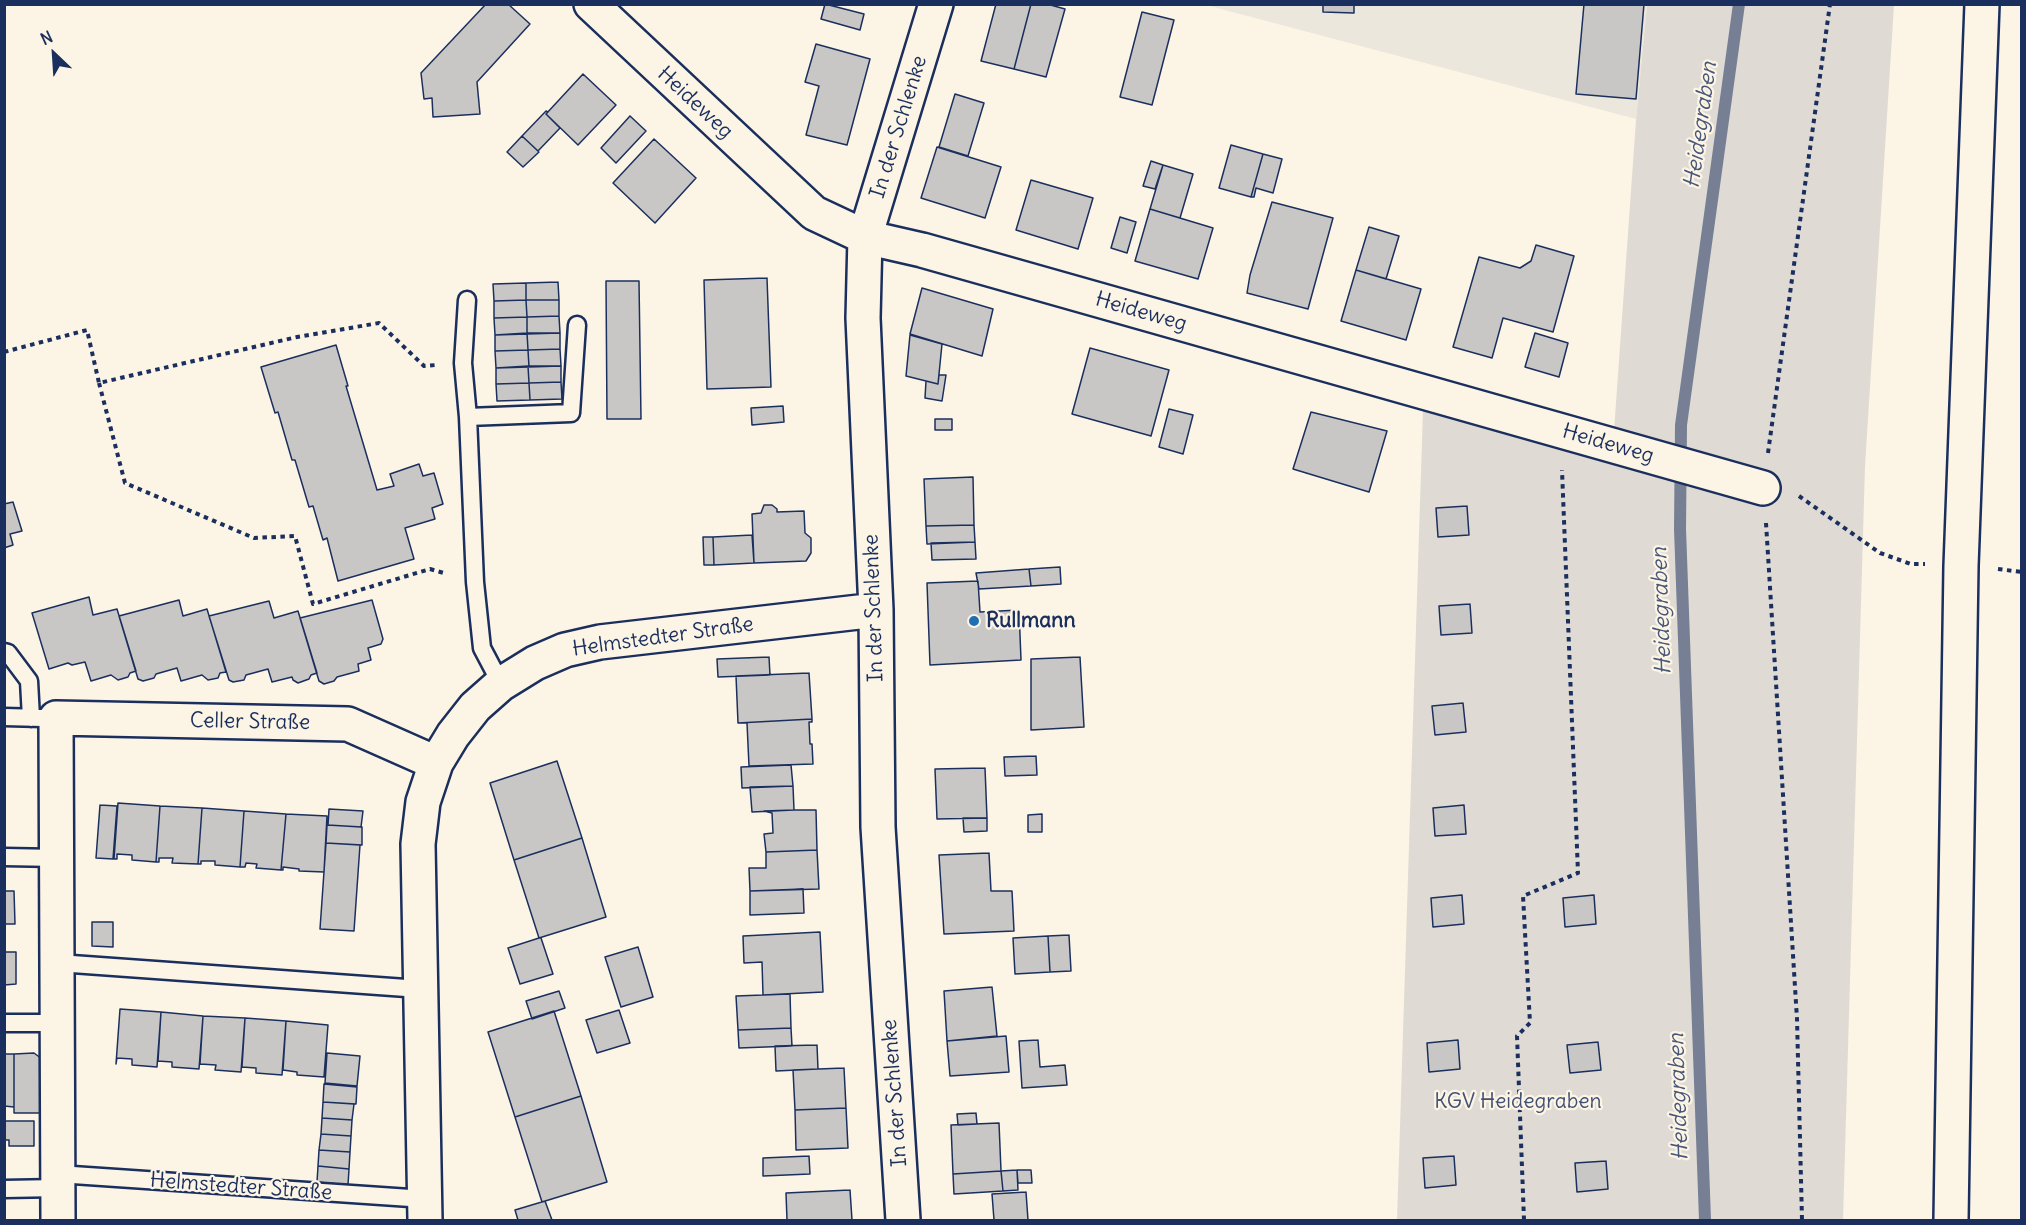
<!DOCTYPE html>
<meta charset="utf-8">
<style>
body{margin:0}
#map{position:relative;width:2026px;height:1225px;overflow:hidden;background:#fcf5e5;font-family:Delius,sans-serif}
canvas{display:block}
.frame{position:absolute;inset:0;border:6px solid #1b2f5e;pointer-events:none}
.north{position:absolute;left:24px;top:24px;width:60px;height:60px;-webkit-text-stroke:4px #fcf5e5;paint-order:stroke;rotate:335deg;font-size:16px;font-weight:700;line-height:24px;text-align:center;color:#1b2f5e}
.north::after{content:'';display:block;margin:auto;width:21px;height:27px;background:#1b2f5e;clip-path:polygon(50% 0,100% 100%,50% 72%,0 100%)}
</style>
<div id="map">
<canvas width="2026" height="1225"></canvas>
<div class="frame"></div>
<div class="north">N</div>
</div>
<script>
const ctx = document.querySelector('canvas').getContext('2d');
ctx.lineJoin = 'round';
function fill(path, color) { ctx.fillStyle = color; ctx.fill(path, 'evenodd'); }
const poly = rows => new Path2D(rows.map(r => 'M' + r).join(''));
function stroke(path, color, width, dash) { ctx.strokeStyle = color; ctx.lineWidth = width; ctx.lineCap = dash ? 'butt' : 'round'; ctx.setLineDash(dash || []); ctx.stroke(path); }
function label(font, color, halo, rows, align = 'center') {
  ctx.font = font + ' Delius,sans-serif'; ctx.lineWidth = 4.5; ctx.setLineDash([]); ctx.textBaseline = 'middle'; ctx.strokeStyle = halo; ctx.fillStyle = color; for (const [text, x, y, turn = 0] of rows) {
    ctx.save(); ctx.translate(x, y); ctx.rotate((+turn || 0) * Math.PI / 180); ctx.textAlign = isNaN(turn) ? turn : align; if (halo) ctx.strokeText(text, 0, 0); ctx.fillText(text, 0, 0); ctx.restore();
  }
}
fill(poly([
 [1206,5,1647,5,1636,120,1636,119]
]), '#ece7dc');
fill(poly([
 [1647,5,1894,5,1865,466,1843,1220,1397,1220,1423,409,1612,459,1636,120]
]), '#dfdbd4');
stroke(poly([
 [1705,1220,1680,529,1681,425,1739,4]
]), '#767f94', 12);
const building = poly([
 [486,4,508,4,530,24,477,82,480,114,433,117,432,98,424,99,421,73,486,4],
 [825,4,864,14,860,30,821,19,825,4],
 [996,4,1031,4,1014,69,981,61,996,4],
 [1031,4,1047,4,1065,9,1046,77,1014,69,1031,4],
 [1323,4,1354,4,1354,13,1323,12,1323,4],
 [1584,4,1644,4,1636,99,1576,94,1584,4],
 [1142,12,1174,20,1152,105,1120,97,1142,12],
 [816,44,870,59,847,145,806,135,819,86,805,82,816,44],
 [583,74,616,105,578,145,546,114,583,74],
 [955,94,984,103,968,156,939,147,955,94],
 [546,111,548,112,546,114,560,128,538,151,522,136,546,111],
 [630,116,646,131,616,163,601,148,630,116],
 [522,136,539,152,523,167,507,152,522,136],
 [654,139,696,178,655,223,613,183,654,139],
 [1231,145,1263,154,1251,197,1219,188,1231,145],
 [937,147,1001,167,985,218,921,198,937,147],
 [1263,154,1282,159,1273,193,1256,188,1254,197,1251,197,1263,154],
 [1151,161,1163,165,1155,189,1143,186,1151,161],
 [1163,165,1193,174,1180,218,1150,209,1163,165],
 [1031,180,1093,198,1078,249,1016,230,1031,180],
 [1272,202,1333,218,1308,309,1247,293,1250,275,1272,202],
 [1150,209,1213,228,1198,279,1135,261,1150,209],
 [1120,217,1136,222,1127,253,1111,248,1120,217],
 [1369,227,1399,236,1386,279,1356,270,1369,227],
 [1536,245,1574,256,1553,332,1503,318,1492,358,1453,347,1479,257,1520,268,1531,261,1536,245],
 [1356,270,1421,289,1406,340,1341,321,1356,270],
 [767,278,771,387,707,389,704,280,767,278],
 [606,281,639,281,641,419,607,419,606,281],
 [558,282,559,300,526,300,526,283,558,282],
 [526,283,526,300,494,301,493,284,526,283],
 [922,288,993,309,982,356,910,334,922,288],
 [526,300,527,317,494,318,494,301,526,300],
 [526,300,559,300,559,316,527,317,526,300],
 [559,316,560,333,527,334,527,317,559,316],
 [527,317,527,334,495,335,494,318,527,317],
 [527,333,560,333,560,349,528,350,527,333],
 [527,333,528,350,495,351,495,335,527,333],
 [1535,333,1568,343,1559,377,1525,367,1535,333],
 [910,335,942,344,938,384,906,376,910,335],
 [336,345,348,386,346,386,377,490,394,486,390,474,419,464,423,476,434,473,443,504,432,508,435,519,405,528,414,559,338,581,327,538,323,540,313,506,309,507,295,460,292,460,278,412,275,413,261,367,336,345],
 [1090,348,1169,370,1151,436,1072,414,1090,348],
 [560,349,561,366,529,367,528,350,560,349],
 [528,350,529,367,496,368,495,351,528,350],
 [528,366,561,366,561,382,529,383,528,366],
 [528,366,529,383,496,384,496,368,528,366],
 [939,375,946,375,942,401,925,398,926,381,938,384,939,375],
 [561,382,562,399,530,400,529,383,561,382],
 [529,383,530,400,497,401,496,384,529,383],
 [783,406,784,422,752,425,751,408,783,406],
 [1169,409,1193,415,1183,454,1159,447,1169,409],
 [1311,412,1387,431,1369,492,1293,469,1311,412],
 [935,419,952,419,952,430,935,430,935,419],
 [973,477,974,525,926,526,924,479,973,477],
 [13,502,22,531,10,534,13,545,4,548,4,504,13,502],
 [764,505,772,505,777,509,777,512,804,511,805,533,811,538,811,553,806,561,754,563,752,514,761,513,764,505],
 [1467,506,1469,535,1438,537,1436,508,1467,506],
 [974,525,975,542,927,544,926,526,974,525],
 [752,535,754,563,714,565,713,537,752,535],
 [703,537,713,537,714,565,704,565,703,537],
 [975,542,976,559,932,560,931,543,975,542],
 [1060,567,1061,584,1031,586,1029,569,1060,567],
 [1029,569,1031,586,979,589,976,573,1029,569],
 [978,581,980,612,1019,610,1021,660,930,665,927,583,978,581],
 [89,597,93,615,117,609,136,671,130,673,128,677,118,680,111,675,91,681,85,662,72,665,68,663,49,669,32,613,89,597],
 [179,600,183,616,207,609,226,672,220,673,218,678,208,680,202,675,181,681,177,668,156,674,154,678,143,681,138,679,119,616,179,600],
 [372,600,383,639,381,644,368,648,371,660,358,664,359,671,337,677,334,681,324,684,319,681,300,618,372,600],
 [269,601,274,618,298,611,317,673,311,675,309,679,298,683,293,680,292,677,272,682,268,669,246,675,244,680,233,682,229,680,209,616,269,601],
 [1470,604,1472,633,1441,635,1439,606,1470,604],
 [769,657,770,675,718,677,717,659,769,657],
 [1080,657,1084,727,1031,730,1031,659,1080,657],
 [809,673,812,719,738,723,736,676,809,673],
 [1463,703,1466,732,1435,735,1432,706,1463,703],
 [812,719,812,722,809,722,810,744,812,744,813,764,749,766,747,723,738,723,812,719],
 [1036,756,1037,775,1005,776,1004,757,1036,756],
 [557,761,582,838,514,860,490,783,557,761],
 [791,765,793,786,742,788,741,767,791,765],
 [985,768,987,818,937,819,935,769,985,768],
 [793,786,794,810,752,812,750,787,793,786],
 [118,803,160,806,156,862,132,860,132,855,117,854,117,859,114,859,118,803],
 [100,805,117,806,113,859,96,858,100,805],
 [1464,805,1466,834,1435,836,1433,808,1464,805],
 [160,806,202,808,198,864,172,863,173,858,159,858,159,862,156,862,160,806],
 [202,808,244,811,240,867,215,865,215,861,201,861,201,864,198,864,202,808],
 [329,809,363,811,361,827,328,825,329,809],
 [794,810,816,810,817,850,766,852,764,834,773,833,772,813,764,811,794,810],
 [244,811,286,814,281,870,256,868,257,864,246,863,245,867,240,867,244,811],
 [286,814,327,816,324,872,299,871,299,869,283,867,283,870,281,870,286,814],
 [1042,814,1042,832,1028,832,1028,815,1042,814],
 [963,818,987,818,987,831,964,832,963,818],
 [327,825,362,827,362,845,326,843,327,825],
 [582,838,606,917,539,938,514,860,582,838],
 [326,843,360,845,354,931,320,929,326,843],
 [817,850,819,889,750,891,749,868,766,868,766,852,817,850],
 [989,853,991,891,1012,891,1014,931,944,934,939,855,989,853],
 [803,889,804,913,750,915,750,891,803,889],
 [4,891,14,891,15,924,4,924,4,891],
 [1462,895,1464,924,1433,927,1431,898,1462,895],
 [1594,895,1596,924,1565,927,1563,898,1594,895],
 [92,922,113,922,113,947,92,946,92,922],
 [820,932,823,992,763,995,762,962,744,963,743,936,820,932],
 [1069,935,1071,971,1050,972,1048,936,1069,935],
 [1048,936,1050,972,1015,974,1013,938,1048,936],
 [539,938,541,938,553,974,520,984,508,948,539,938],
 [638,947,653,997,621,1007,605,957,638,947],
 [4,952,16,952,16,984,4,985,4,952],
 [992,987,997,1036,947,1041,944,991,992,987],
 [559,991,565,1008,532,1019,526,1001,559,991],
 [790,994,791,1028,738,1030,736,996,790,994],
 [120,1009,161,1012,157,1067,132,1065,132,1059,117,1058,116,1064,120,1009],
 [619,1010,630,1043,597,1053,586,1020,619,1010],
 [554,1011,581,1096,515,1117,488,1032,554,1011],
 [161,1012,203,1016,199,1069,172,1067,172,1062,158,1061,161,1012],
 [203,1016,245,1018,241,1072,215,1070,216,1065,200,1064,203,1016],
 [245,1018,286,1021,282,1075,256,1073,256,1068,242,1067,245,1018],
 [286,1021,328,1025,324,1077,297,1075,297,1072,283,1070,286,1021],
 [791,1028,792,1046,739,1048,738,1030,791,1028],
 [1006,1036,1009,1072,950,1076,947,1041,1006,1036],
 [1038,1040,1040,1067,1065,1065,1067,1085,1022,1088,1019,1041,1038,1040],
 [1458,1040,1460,1069,1429,1072,1427,1043,1458,1040],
 [1598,1042,1601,1070,1570,1073,1567,1045,1598,1042],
 [817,1045,818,1069,776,1071,775,1046,817,1045],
 [34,1053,42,1059,42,1113,14,1113,14,1054,34,1053],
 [327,1053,360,1056,357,1086,325,1083,327,1053],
 [4,1054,14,1054,14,1107,4,1106,4,1054],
 [844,1068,846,1108,795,1110,793,1070,844,1068],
 [324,1084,357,1087,356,1104,323,1102,324,1084],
 [581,1096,607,1182,542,1202,515,1117,581,1096],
 [323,1102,354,1104,352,1120,322,1118,323,1102],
 [846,1108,848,1148,796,1150,795,1110,846,1108],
 [976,1113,977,1124,958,1125,957,1114,976,1113],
 [322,1118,352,1120,351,1136,321,1134,322,1118],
 [4,1121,34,1121,34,1146,9,1146,9,1140,4,1140,4,1121],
 [999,1123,1001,1171,953,1174,951,1125,999,1123],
 [321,1134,351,1136,350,1152,319,1150,321,1134],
 [319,1150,350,1152,349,1169,318,1166,319,1150],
 [809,1156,810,1174,763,1176,763,1158,809,1156],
 [1454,1156,1456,1185,1425,1188,1423,1158,1454,1156],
 [1606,1161,1608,1189,1577,1192,1575,1163,1606,1161],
 [318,1166,349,1169,348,1185,317,1182,318,1166],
 [1017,1170,1031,1170,1032,1183,1018,1183,1017,1170],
 [1017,1170,1018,1190,1003,1191,1001,1171,1017,1170],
 [1001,1171,1003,1191,954,1194,953,1174,1001,1171],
 [850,1190,852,1220,787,1220,786,1193,850,1190],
 [1026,1192,1028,1220,994,1220,992,1194,1026,1192],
 [545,1201,552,1220,518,1220,515,1210,545,1201]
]);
fill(building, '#c8c7c6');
stroke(building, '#1b2f5e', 1.5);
const lane = poly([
 [467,300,463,363,468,417,475,582,482,648,501,684],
 [468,417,571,413,577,325],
 [4,652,8,653,29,681,31,718],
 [4,717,43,718],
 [4,857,58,858],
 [58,963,420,989],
 [4,1023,57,1023],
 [58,1174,425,1199],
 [4,1189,58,1188]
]);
const street = poly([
 [591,4,814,213,865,237,922,250,1763,488],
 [58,1220,56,718,348,724,436,763],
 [425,1220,418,844,423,802,436,763,453,735,475,707,501,684,535,663,565,650,600,642,876,610],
 [903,1220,878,827,876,610,863,318,865,237,936,4]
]);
const secondary = poly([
 [1951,1220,1961,566,1982,4]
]);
stroke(lane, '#1b2f5e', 21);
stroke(street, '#1b2f5e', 38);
stroke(secondary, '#1b2f5e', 38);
stroke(poly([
 [4,352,87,330,99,383,297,337,379,323,424,366,436,365],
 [99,383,125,483,254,538,295,536,313,604,430,569,447,574],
 [1768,453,1830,4],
 [1799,496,1880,553,1911,564,1925,564],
 [1766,523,1797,1019,1802,1220],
 [1998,569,2022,572],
 [1524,1220,1517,1036,1530,1023,1523,896,1578,873,1562,470]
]), '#1b2f5e', 4, [4.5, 4.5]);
stroke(lane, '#fcf5e5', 16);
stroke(street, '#fcf5e5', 33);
stroke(secondary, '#fcf5e5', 33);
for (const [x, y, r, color] of [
 [974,621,6,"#1f6fb2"]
]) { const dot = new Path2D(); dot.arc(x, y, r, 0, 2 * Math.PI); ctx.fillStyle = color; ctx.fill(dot); stroke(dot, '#fcf5e5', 2); }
label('21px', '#1b2f5e', '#fcf5e5', [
 ["Heideweg",695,103,43],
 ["In der Schlenke",899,127,-73],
 ["Heideweg",1141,312,16],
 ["Heideweg",1608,444,16],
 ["In der Schlenke",874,608,-92],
 ["Helmstedter Straße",663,637,-8],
 ["Celler Straße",250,722,1],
 ["In der Schlenke",895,1093,-94],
 ["Helmstedter Straße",241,1187,4]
]);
label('bold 21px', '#1b2f5e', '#fcf5e5', [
 ["Rullmann",986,621]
], 'left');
label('21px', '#425176', '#fcf5e5', [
 ["KGV Heidegraben",1518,1102]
]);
label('italic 22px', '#485779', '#fcf5e5', [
 ["Heidegraben",1701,125,-82],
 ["Heidegraben",1662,611,-92],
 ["Heidegraben",1679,1097,-92]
]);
</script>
